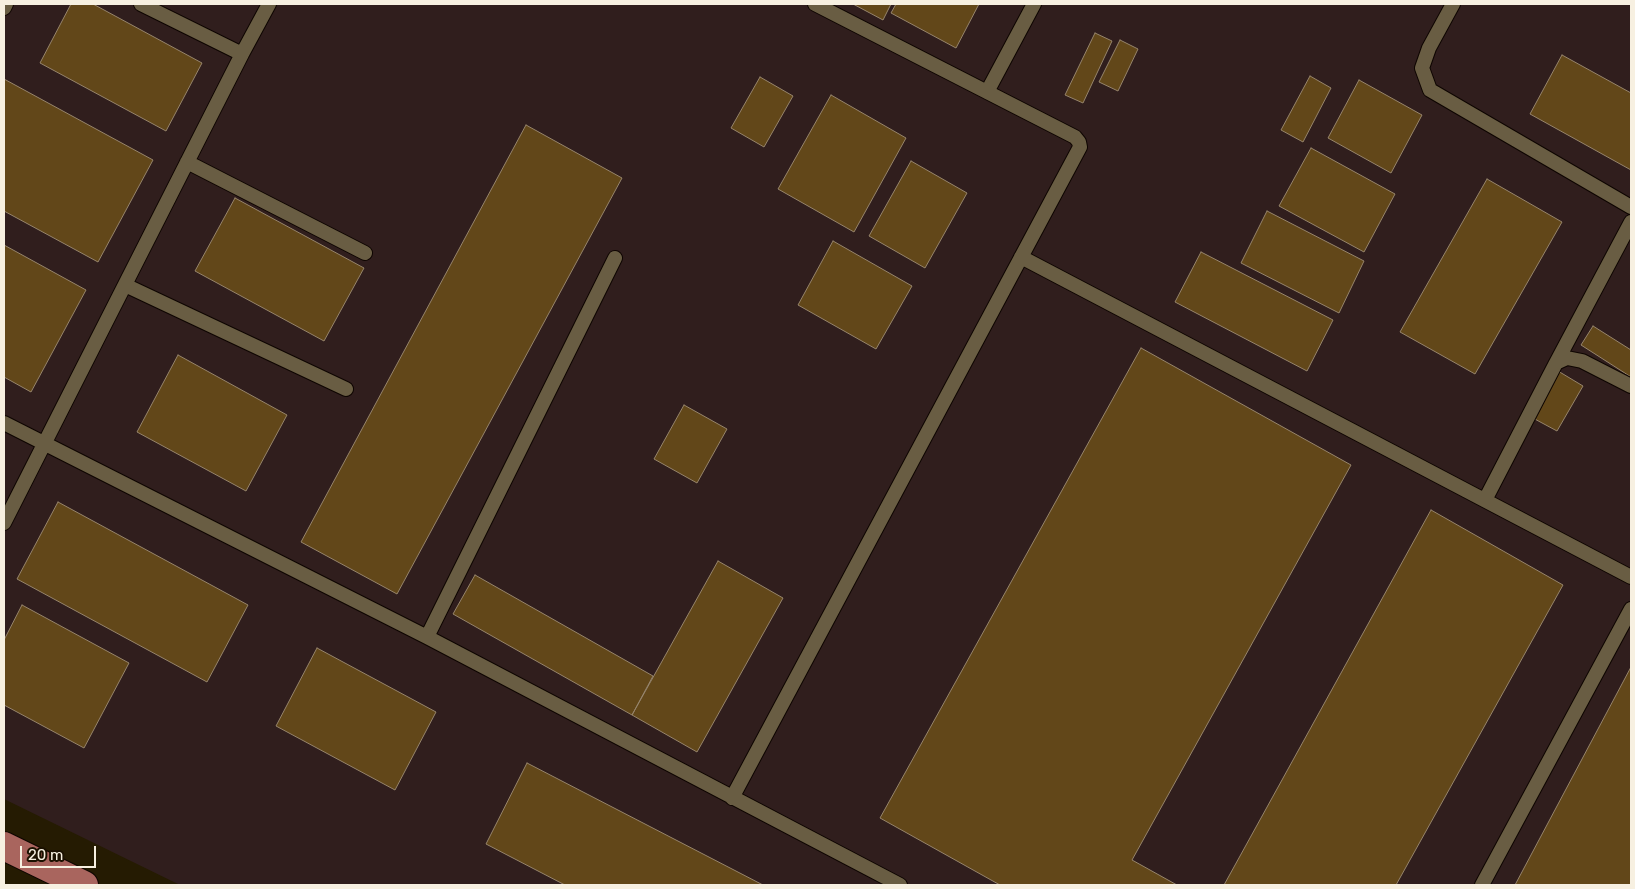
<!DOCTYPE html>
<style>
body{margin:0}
#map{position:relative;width:1635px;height:889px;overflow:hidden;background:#251b02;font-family:Rubik,sans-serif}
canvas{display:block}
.frame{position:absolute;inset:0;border:5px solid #f7f0e1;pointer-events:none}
.scale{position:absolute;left:20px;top:846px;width:76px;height:22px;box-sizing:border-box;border:2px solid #f7f0e1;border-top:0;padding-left:6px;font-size:15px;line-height:18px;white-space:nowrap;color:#f7f0e1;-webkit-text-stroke:4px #1b1100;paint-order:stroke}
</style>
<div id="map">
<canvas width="1635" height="889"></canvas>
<div class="frame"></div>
<div class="scale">20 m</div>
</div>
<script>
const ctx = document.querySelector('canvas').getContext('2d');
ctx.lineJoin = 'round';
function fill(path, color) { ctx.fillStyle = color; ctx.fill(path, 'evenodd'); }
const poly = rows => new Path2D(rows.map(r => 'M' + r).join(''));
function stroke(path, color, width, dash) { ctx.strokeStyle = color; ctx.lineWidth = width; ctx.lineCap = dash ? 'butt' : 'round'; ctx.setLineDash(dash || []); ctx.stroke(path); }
fill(poly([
 [4,4,1631,4,1631,885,180,885,4,799]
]), '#301e1d');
const building = poly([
 [71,4,93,4,202,63,166,131,40,63,71,4],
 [853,4,891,4,883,20,853,4],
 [896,4,979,4,956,48,891,13,896,4],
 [1095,33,1112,41,1083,103,1065,95,1095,33],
 [1120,40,1138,49,1118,91,1099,82,1120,40],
 [1562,55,1631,93,1631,170,1530,114,1562,55],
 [1310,76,1331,88,1303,142,1281,130,1310,76],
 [760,77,793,96,764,147,731,128,760,77],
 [4,79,153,160,98,262,4,211,4,79],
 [1359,80,1422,115,1391,173,1328,138,1359,80],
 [831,95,906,138,854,232,778,189,831,95],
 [526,125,622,178,397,594,301,542,526,125],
 [1311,148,1395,194,1364,252,1279,206,1311,148],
 [911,161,967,193,925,268,869,236,911,161],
 [1487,179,1562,222,1475,374,1400,332,1487,179],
 [235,198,364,268,324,341,195,271,235,198],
 [1267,211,1364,261,1339,313,1241,263,1267,211],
 [833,241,912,286,876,349,798,305,833,241],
 [4,245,86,290,31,392,4,377,4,245],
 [1201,252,1333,320,1307,371,1175,302,1201,252],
 [1593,326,1631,350,1631,377,1581,345,1593,326],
 [1141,348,1351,465,1132,860,1177,885,1000,885,880,818,1141,348],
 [178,355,287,415,246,491,137,432,178,355],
 [1558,371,1583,386,1557,431,1531,417,1558,371],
 [684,405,727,429,697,483,654,459,684,405],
 [58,502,248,605,207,682,17,579,58,502],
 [1431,510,1563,585,1396,885,1224,885,1431,510],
 [718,561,783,598,697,752,632,715,718,561],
 [475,575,653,676,632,715,453,614,475,575],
 [22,605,129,663,84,748,4,705,4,640,22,605],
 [317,648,436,712,395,790,276,726,317,648],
 [1631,667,1631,885,1515,885,1631,667],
 [527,763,763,885,565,885,486,844,527,763]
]);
fill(building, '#624719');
stroke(building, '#96846b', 1);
const service = poly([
 [141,4,242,54],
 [1453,4,1429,48,1422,68,1430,90,1631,207],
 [4,8,6,4],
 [987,92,1034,4],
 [187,162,365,253],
 [1021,257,1631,577],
 [125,285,346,389],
 [1556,363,1631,222],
 [4,423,427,637,900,885],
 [1485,500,1556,363,1567,358,1582,361,1631,386],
 [4,523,242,54,269,4],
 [427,637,615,258],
 [732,798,1080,147,1079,142,1075,137,815,4],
 [1482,885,1631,609]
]);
const primary = poly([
 [4,846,84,885]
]);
stroke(service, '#0e0500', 16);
stroke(primary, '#0e0500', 30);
stroke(service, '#695d43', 14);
stroke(primary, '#a9655e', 28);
</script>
